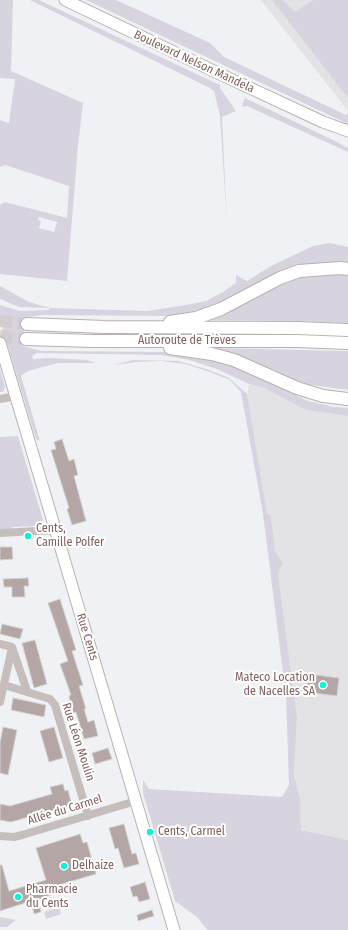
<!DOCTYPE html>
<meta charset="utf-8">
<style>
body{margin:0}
canvas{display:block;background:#eff1f4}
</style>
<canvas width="348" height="930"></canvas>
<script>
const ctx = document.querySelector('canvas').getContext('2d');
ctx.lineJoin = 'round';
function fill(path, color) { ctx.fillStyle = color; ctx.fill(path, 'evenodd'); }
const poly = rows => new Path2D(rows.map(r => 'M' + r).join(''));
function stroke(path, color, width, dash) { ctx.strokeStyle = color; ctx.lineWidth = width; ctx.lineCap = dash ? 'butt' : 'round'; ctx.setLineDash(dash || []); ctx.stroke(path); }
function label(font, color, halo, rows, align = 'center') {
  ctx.font = font + ' "Fira Sans Condensed",sans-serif'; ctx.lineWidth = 4; ctx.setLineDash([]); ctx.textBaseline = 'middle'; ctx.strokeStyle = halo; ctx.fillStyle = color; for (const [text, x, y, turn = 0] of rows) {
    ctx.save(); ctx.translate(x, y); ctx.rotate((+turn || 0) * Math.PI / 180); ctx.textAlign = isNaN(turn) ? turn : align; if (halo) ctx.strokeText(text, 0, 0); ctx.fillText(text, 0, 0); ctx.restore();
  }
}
fill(poly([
 [261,0,348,0,348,111],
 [249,384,262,387,306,410,348,416,348,840,301,830,300,799,294,775,297,717,278,573,283,563,275,551,271,516,267,513,247,398]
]), '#e3e2e4');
fill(poly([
 [0,0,13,0,11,71,83,103,78,145,67,281,0,274,0,205,5,202,67,218,69,186,5,165,0,167,0,120,9,123,15,79,0,78],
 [39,217,57,222,54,232,39,228,41,221,38,220],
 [30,0,39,0,220,85,220,88,236,111,222,117,227,223,220,116,214,91,208,87],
 [86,0,116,0,210,43,224,57,346,115,348,113,348,124],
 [272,0,283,0,295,12,313,0,348,0,348,98],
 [245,98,335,141,348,148,348,152,247,106,243,107,242,105],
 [330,243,348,247,348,264,318,263,297,266,226,301,209,308,170,316,42,315,25,317,23,346,41,351,164,352,190,355,217,360,254,375,308,401,334,407,348,408,348,416,306,410,262,387,249,384,217,369,189,360,162,355,37,353,32,356,33,359,50,358,87,360,95,363,58,363,28,371,21,376,40,441,36,439,0,320,0,305,19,311,49,310,50,308,19,307,0,299,0,286,29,302,50,308,148,311,186,305,206,301,223,292,236,283,236,275,247,281,271,266,313,246],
 [340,273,348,274,348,323,296,321,205,320,300,275],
 [212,348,348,351,348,390,311,385,295,380,281,375,275,370,212,351],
 [133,360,178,361,206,369,229,378,247,394,267,513,271,516,275,551,283,563,278,573,297,717,294,775,300,799,301,830,348,840,348,930,207,930,198,918,175,901,143,793,143,780,149,789,282,797,289,785,286,696,263,514,241,392,230,380,207,371,185,364,161,361,137,362,114,365],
 [0,369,5,387,3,392,0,392],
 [18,436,43,520,37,526,12,527,12,529,0,530,0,437],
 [59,907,61,914,46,919,44,912],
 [0,917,16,920,7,927,0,927]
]), '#d7d4e0');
const building = poly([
 [62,439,69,461,74,459,78,475,74,476,86,521,72,525,67,509,69,508,51,450,56,449,54,442,62,439],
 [0,547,12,547,13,559,0,560,0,547],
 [28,578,29,586,24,586,25,597,12,597,12,587,4,587,3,579,28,578],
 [60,599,76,650,72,651,83,685,79,686,86,709,84,709,88,722,94,720,98,736,84,739,76,712,73,713,69,696,71,695,60,664,68,661,48,603,60,599],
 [2,624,23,629,20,639,0,634,2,624],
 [35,640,47,684,34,688,22,643,35,640],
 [309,674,339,678,337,696,306,692,309,674],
 [13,698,46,705,44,717,11,710,13,698],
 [3,727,17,730,8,775,0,773,0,743,3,727],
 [54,727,63,758,49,762,40,731,54,727],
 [108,748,112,759,95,764,92,753,108,748],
 [63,784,65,791,68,790,72,805,11,822,0,820,0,804,10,806,52,794,50,787,63,784],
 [124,824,132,854,136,853,139,864,124,868,118,848,115,849,109,828,124,824],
 [80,834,83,843,87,842,96,874,62,884,64,891,38,899,41,912,34,914,31,901,0,911,0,865,2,865,9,891,46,880,36,848,80,834],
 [145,882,150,899,139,902,137,896,133,897,130,887,145,882],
 [152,910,154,916,138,921,137,915,152,910]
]);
fill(building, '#b5a6a6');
stroke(building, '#d2d3d5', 1);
stroke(poly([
 [0,321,27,324],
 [0,336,26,339]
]), '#d4cdcf', 12, [12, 6]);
const major = poly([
 [65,0,220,74,323,122,348,131],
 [0,343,174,930]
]);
const highway = poly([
 [170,322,196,318,221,309,280,278,299,271,340,268,348,269],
 [27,324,104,327,296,328,348,330],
 [26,339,94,341,297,341,348,343],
 [170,348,212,354,234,360,297,388,323,396,348,399]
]);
stroke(major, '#bab1b1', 13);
stroke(highway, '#b8b1b0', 14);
stroke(poly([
 [0,399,16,396],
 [0,533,55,530],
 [0,644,12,647,27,691],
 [4,685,50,699,55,705,88,816],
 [0,702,12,648],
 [0,836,14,837,22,835,136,801]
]), '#c6bebd', 8);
stroke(major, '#fff', 11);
stroke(highway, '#fff', 12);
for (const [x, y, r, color] of [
 [28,536,4,"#10f3d3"],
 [323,685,4,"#10f3d3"],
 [150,832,4,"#10f3d3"],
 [64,866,4,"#10f3d3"],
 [18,897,4,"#10f3d3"]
]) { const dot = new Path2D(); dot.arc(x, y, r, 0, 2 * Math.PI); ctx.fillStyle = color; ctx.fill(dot); stroke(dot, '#fff', 1.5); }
label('12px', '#836260', '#fff', [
 ["Boulevard Nelson Mandela",194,62,25],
 ["Autoroute de Trèves",187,341],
 ["Rue Cents",87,637,73],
 ["Rue Léon Moulin",78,742,72],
 ["Allée du Carmel",65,810,-17]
]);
label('12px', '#836260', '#fff', [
 ["Cents,",36,529],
 ["Camille Polfer",36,543],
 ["Mateco Location",315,678,"right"],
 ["de Nacelles SA",315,692,"right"],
 ["Cents, Carmel",158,832],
 ["Delhaize",72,866],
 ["Pharmacie",26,890],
 ["du Cents",26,904]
], 'left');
</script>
